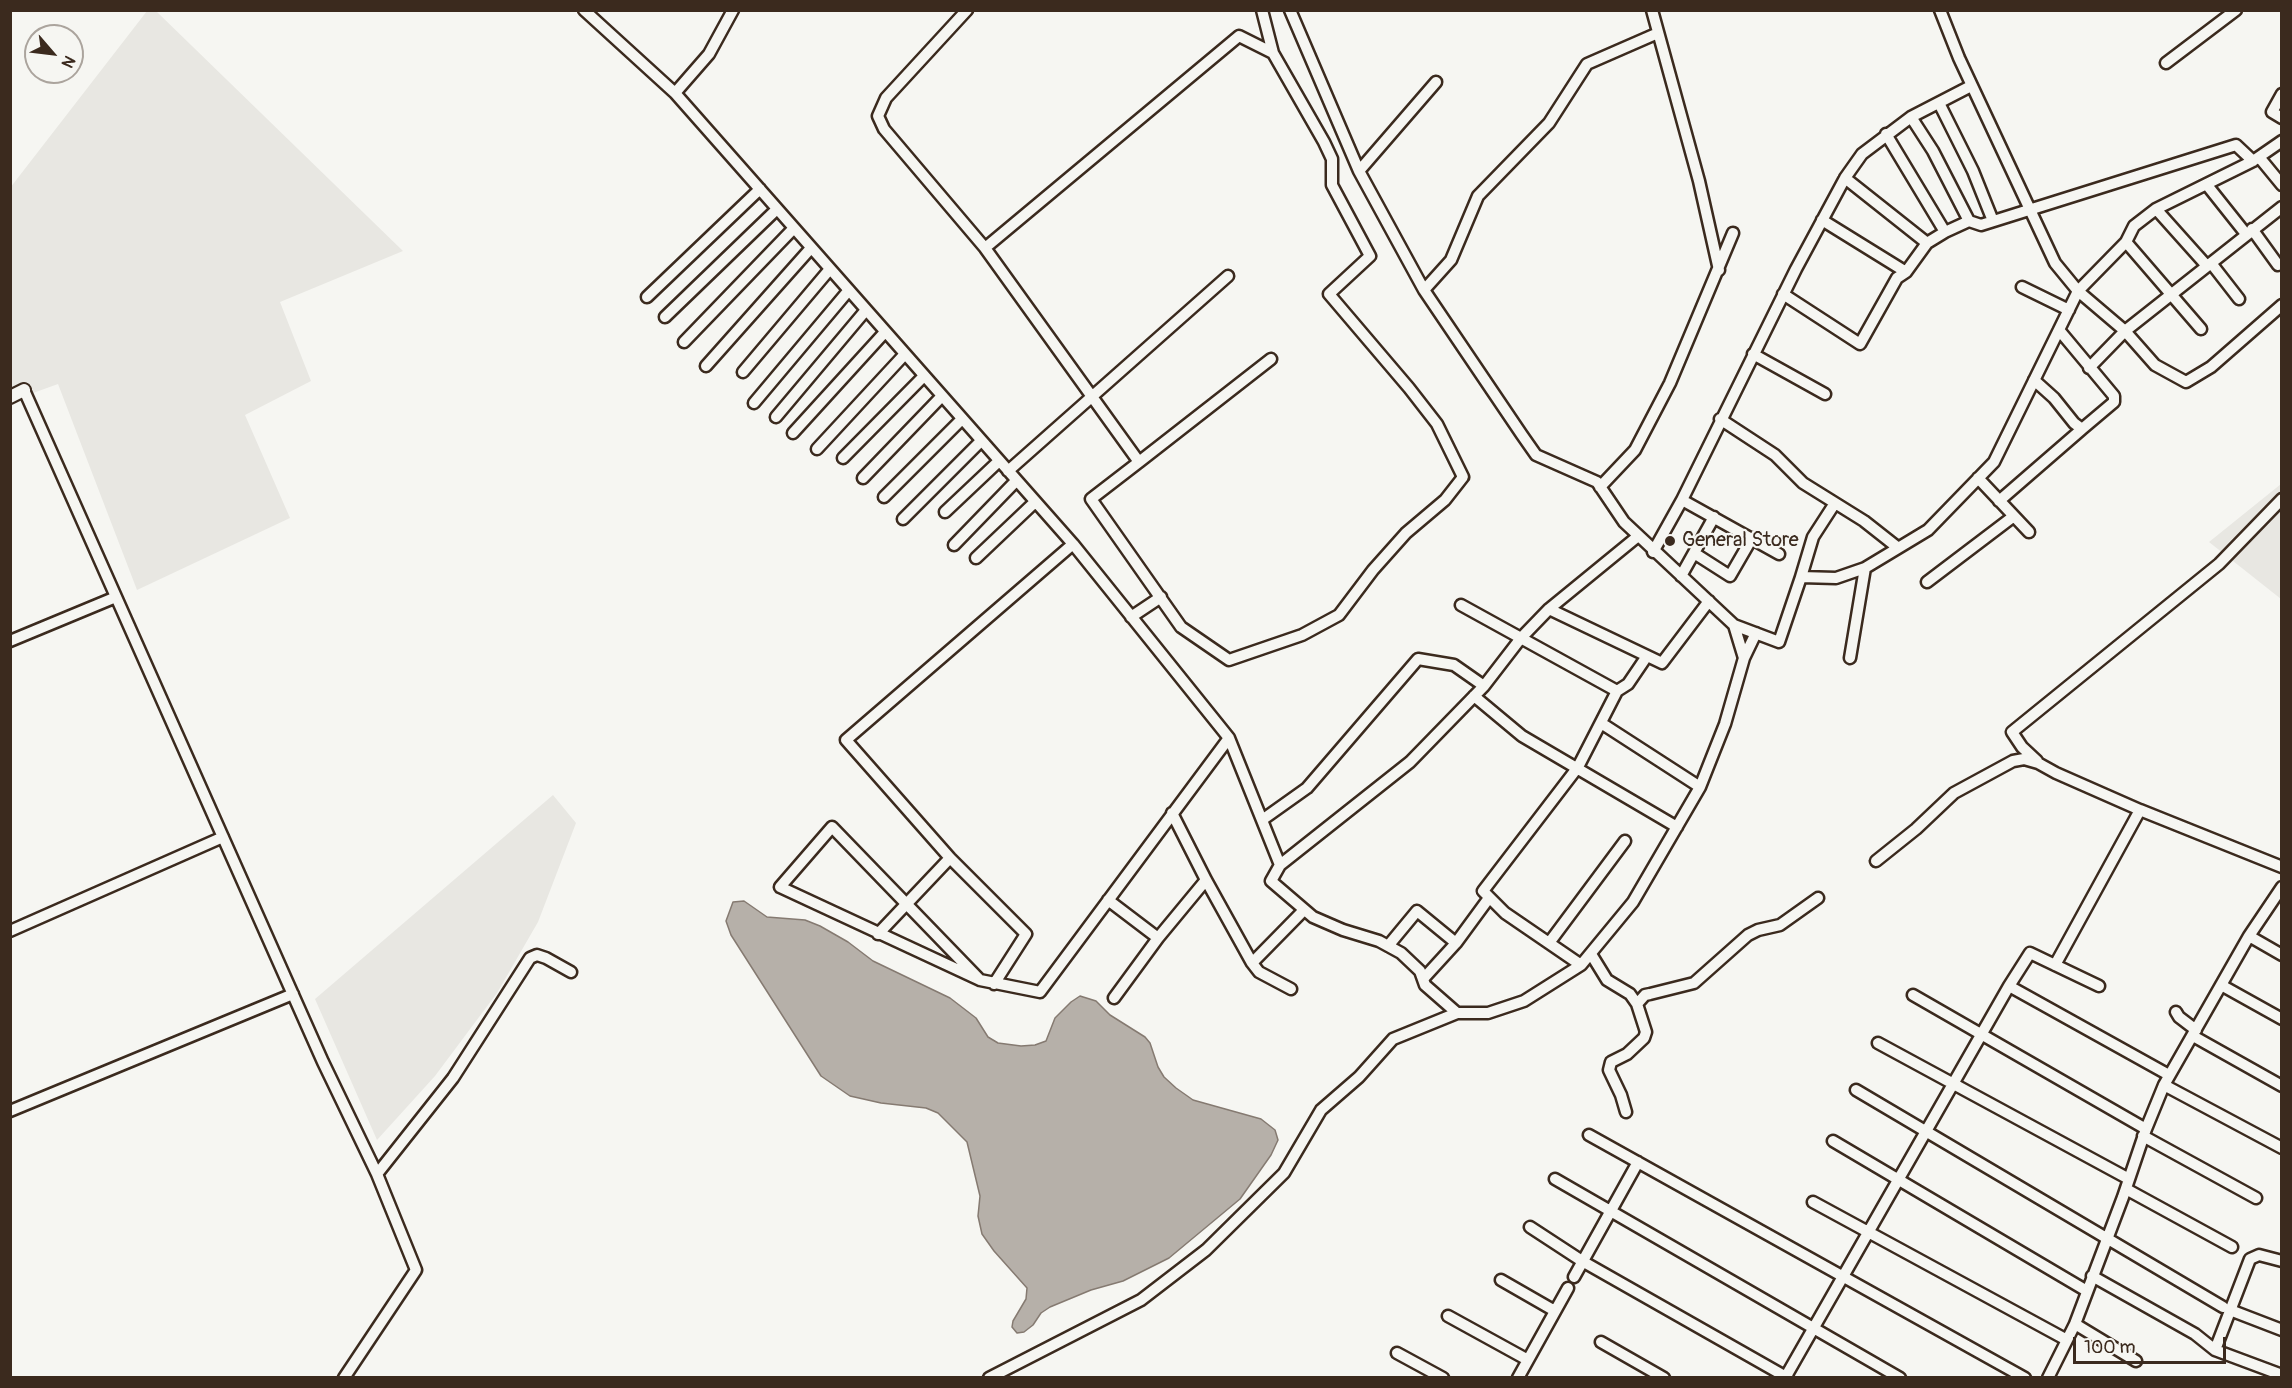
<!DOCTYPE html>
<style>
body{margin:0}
#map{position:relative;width:2292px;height:1388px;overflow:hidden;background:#f6f6f2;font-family:Pangolin,sans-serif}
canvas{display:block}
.frame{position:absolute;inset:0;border:12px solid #3b2a1e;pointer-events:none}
.north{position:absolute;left:24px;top:24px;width:60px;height:60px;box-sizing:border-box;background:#f6f6f2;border:2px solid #aba49d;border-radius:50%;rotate:118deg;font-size:16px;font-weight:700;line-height:24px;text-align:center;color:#3b2a1e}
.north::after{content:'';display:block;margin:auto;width:21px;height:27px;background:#3b2a1e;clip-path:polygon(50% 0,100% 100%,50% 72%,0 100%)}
.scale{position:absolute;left:2073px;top:1337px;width:153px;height:27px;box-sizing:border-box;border:3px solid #3b2a1e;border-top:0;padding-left:8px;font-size:18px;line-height:21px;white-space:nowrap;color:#3b2a1e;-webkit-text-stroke:4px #f6f6f2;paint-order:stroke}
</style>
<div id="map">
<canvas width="2292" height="1388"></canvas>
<div class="frame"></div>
<div class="north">N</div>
<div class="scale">100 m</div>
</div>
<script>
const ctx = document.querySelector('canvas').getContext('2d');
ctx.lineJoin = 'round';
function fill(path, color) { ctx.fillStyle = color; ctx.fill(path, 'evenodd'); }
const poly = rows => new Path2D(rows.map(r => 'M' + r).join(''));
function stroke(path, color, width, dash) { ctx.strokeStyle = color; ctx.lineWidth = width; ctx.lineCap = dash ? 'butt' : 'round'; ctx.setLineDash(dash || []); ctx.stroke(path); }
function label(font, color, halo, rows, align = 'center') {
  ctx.font = font + ' Pangolin,sans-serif'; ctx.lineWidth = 4.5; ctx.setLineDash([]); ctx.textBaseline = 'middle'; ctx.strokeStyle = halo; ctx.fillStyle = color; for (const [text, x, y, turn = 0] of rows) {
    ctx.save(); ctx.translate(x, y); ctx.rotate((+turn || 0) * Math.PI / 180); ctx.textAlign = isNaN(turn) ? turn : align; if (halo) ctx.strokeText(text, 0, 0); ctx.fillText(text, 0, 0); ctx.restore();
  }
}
fill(poly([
 [147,11,156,11,403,251,280,302,311,381,245,415,290,518,137,590,58,384,11,401,10,188],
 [2281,484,2281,599,2209,542],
 [553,795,576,823,538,922,497,993,435,1076,377,1140,315,999]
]), '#e8e7e2');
const water = poly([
 [744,901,767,917,805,920,820,926,848,942,873,961,950,998,976,1018,988,1037,998,1043,1021,1046,1035,1045,1046,1041,1055,1018,1071,1002,1080,996,1096,1001,1110,1015,1145,1037,1150,1043,1158,1067,1164,1077,1176,1088,1193,1100,1261,1119,1275,1130,1278,1140,1271,1155,1240,1199,1169,1258,1123,1281,1091,1290,1050,1307,1041,1313,1033,1325,1024,1332,1017,1333,1012,1327,1013,1321,1026,1299,1027,1288,994,1251,982,1234,978,1216,980,1196,967,1142,938,1113,926,1108,881,1103,850,1096,821,1076,731,935,726,921,733,902,744,901]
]);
fill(water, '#b6b0a9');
stroke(water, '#857a71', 1.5);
const minor = poly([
 [584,10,675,93,1073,544,1229,738,1280,865,1271,881,1313,917,1343,930,1379,941,1401,953,1420,971,1425,985,1457,1013],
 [967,10,886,98,878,116,884,129,985,248,1139,462,1091,499,1181,627,1229,660,1302,635,1339,615,1373,570,1406,533,1445,500,1463,477,1437,424,1409,388,1329,294,1370,256,1332,185,1332,159,1324,142,1273,53,1262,10],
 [1652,10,1699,181,1719,270],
 [1940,10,1959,58,2055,263,2078,291,2125,331,2155,365,2186,382,2211,367,2282,305],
 [2166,63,2236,10],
 [675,93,709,54,733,10],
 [2282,94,2272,112,2282,118],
 [1939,103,1973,171,1993,221],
 [1911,117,1933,151,1969,221],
 [1886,134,1945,232],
 [2259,157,2282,185],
 [1359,171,1436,82],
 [1845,178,1927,243],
 [2207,185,2246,234],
 [2156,209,2207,266],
 [1822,220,1906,272],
 [2252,229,2278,265],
 [2126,242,2201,329],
 [985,248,1239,36,1273,53],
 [2211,263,2239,299],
 [2022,287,2069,310],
 [1424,290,1451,260,1478,196,1549,123,1587,64,1658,33],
 [1783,294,1860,344,1897,278,1906,272,1927,243,1945,232,1969,221,1981,225,2236,145,2253,161],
 [647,297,760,189],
 [665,317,777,209],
 [684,342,794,228],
 [1753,354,1825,394],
 [706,366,811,248],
 [2089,368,2125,331,2282,207],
 [743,372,830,269],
 [2034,380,2054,398,2074,423,2082,429,2114,402,2114,396,2059,330],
 [24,390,323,1062,377,1174,416,1270,344,1378],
 [754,403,849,290],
 [776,417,866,310],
 [1720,419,1775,455,1803,483,1864,521,1897,547],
 [793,433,885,332],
 [817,449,905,354],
 [843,458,924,376],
 [1139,462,1271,359],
 [1008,471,1228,276],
 [863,478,942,396],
 [1978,478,2029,532],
 [1600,487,1635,450,1670,383,1733,233],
 [884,497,962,419],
 [1682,500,1779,554],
 [1999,501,2082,429],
 [945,512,999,461],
 [903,519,981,441],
 [954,545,1016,481],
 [1653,552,1682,500,1796,269,1845,178,1862,154,1911,117,1971,86],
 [1694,553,1730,576,1752,538],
 [976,558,1035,502],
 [1681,576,1714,517],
 [1801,577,1813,537,1835,503],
 [1927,582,2014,516],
 [1461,605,1617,691],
 [1549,609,1662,663,1709,601],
 [1131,617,1161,597],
 [1734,625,1779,642,1801,577,1836,578,1865,568,1928,530,1994,462,2078,291,2126,242,2134,226,2156,209,2253,161,2282,141],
 [10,641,116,597],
 [1744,658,1756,633],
 [1850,658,1865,568],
 [1474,696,1522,736,1677,827],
 [1601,723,1700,787],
 [2037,761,2022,747,2012,732,2219,564,2282,499],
 [1172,813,1206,880,1252,963,1304,910],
 [1262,820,1307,788,1418,659,1454,665,1484,686],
 [1876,861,1916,829,1954,793,2013,761,2024,759,2038,763,2056,773,2140,810,2282,867],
 [1280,865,1410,762,1484,686,1521,638,1549,609,1637,537],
 [1108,900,1158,938],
 [10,931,223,837],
 [878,934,950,858],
 [2249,936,2282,955],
 [1549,943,1625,841],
 [1388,946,1417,911,1456,943],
 [1591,954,1607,980,1630,994,1637,1004,1646,1032,1644,1038,1627,1054,1611,1062,1609,1070,1621,1095,1626,1112],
 [1252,963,1259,972,1291,989],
 [1581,965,1505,913,1483,891,1578,767,1617,691,1628,684,1647,656],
 [2055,965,2140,810],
 [1424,978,1456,943,1489,898],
 [980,980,832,827,780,887,980,980,1040,992,1229,738],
 [994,984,1026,934,950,858,846,740,1073,544],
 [2221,985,2282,1019],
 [2009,986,2169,1075],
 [1913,995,2146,1129],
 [1114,998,1158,938,1206,880],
 [1637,1004,1645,995,1650,994,1694,983,1748,935,1758,930,1780,925,1818,898],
 [2176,1012,2179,1017,2196,1030],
 [2193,1036,2282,1086],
 [1878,1043,2129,1179],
 [2164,1085,2282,1148],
 [1856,1090,2223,1307],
 [10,1111,293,994],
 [1589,1135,2025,1378],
 [2143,1136,2256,1198],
 [1833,1141,2087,1291],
 [377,1174,453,1078,530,958,537,955,546,958,571,972],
 [1555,1179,1900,1378],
 [2126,1189,2232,1247],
 [1813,1202,2067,1340],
 [1530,1227,1582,1261,1788,1378],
 [2092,1276,2195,1334,2215,1350,2282,1375],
 [1574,1277,1638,1162],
 [1501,1280,1555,1311],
 [2230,1310,2282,1330],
 [1448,1316,1528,1360],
 [2075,1324,2136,1361],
 [1601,1342,1664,1378],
 [2215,1350,2250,1259,2259,1255,2282,1261],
 [1397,1353,1443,1378],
 [989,1378,1141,1300,1206,1250,1284,1173,1321,1110,1359,1077,1393,1039,1457,1013,1488,1013,1524,1001,1581,965,1633,902,1700,787,1725,724,1744,658,1734,625,1624,522,1597,482,1536,455,1522,435,1424,290,1359,171,1290,10],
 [1518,1378,1568,1288],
 [1785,1378,2009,986,2030,953,2099,986],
 [2048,1378,2075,1324,2123,1197,2146,1129,2164,1085,2249,936,2282,887]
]);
const tertiary = poly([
 [10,397,24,390]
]);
stroke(minor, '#3b2a1e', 15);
stroke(tertiary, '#3b2a1e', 16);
stroke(minor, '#f6f6f2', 10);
stroke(tertiary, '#f6f6f2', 12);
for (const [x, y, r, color] of [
 [1670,541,6,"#3b2a1e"]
]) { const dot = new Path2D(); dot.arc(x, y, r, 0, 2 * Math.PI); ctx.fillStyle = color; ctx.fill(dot); stroke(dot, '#f6f6f2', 2); }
label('20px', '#3b2a1e', '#f6f6f2', [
 ["General Store",1682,541]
], 'left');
</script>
